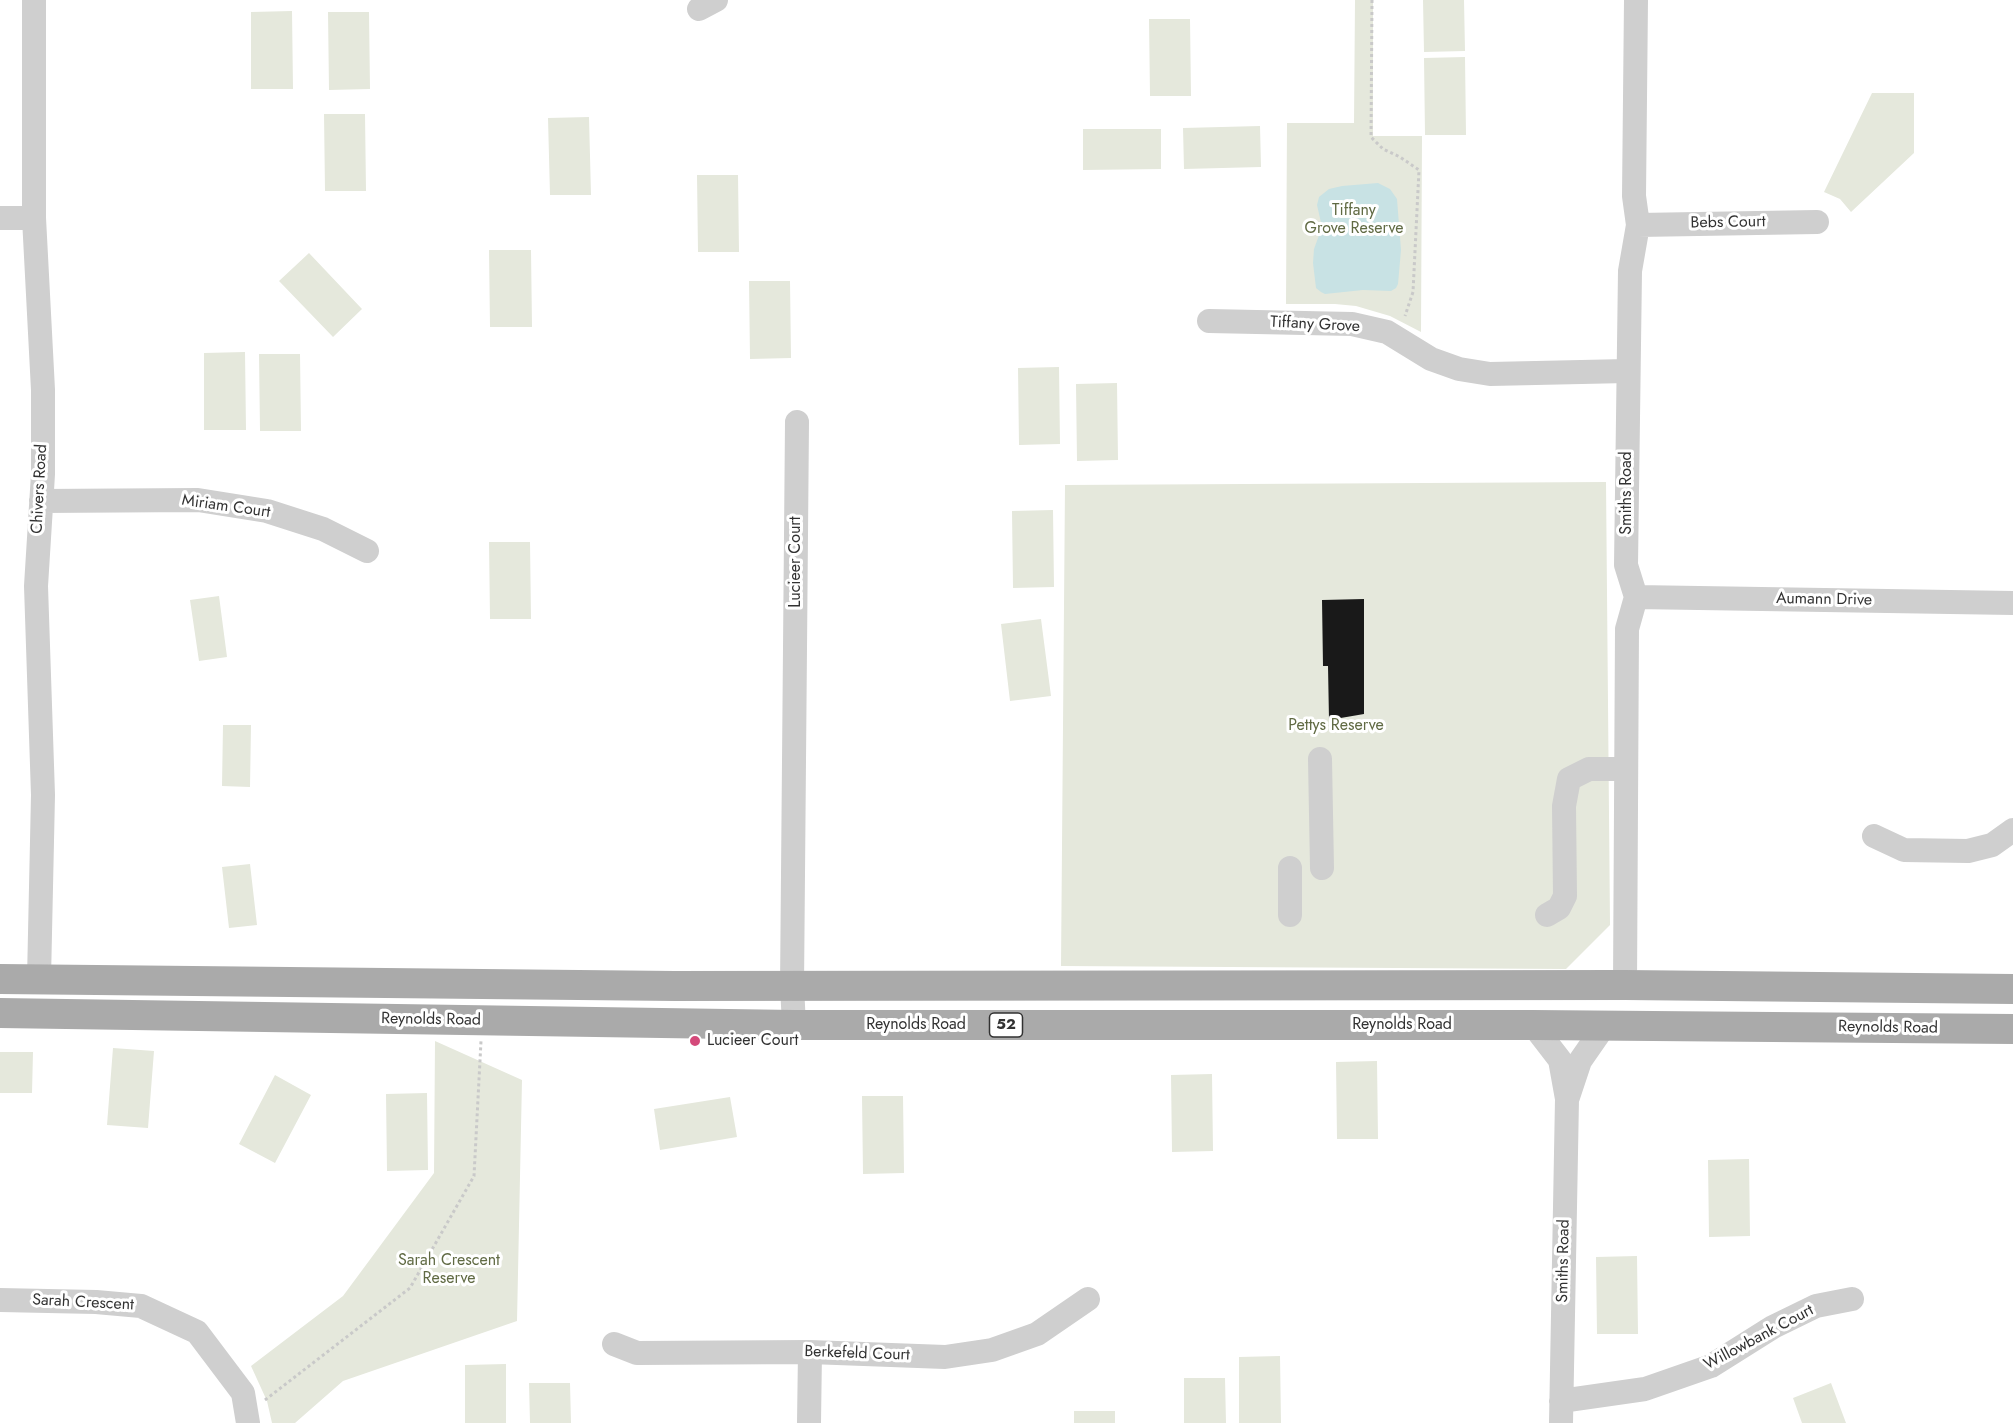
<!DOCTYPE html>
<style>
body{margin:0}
canvas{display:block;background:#fff}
</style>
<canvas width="2013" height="1423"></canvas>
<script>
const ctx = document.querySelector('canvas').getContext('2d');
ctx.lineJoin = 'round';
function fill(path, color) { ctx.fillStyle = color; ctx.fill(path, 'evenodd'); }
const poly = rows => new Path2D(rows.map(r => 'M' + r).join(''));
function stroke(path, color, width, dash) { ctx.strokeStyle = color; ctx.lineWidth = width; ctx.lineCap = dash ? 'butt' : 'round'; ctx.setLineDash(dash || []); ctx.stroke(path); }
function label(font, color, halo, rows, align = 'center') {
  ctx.font = font + ' Jost,sans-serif'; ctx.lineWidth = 6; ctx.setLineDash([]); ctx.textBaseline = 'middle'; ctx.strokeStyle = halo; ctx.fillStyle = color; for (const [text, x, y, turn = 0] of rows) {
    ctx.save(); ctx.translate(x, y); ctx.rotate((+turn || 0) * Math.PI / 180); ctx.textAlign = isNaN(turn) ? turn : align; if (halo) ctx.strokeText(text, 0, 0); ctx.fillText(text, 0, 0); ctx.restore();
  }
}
fill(poly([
 [1355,0,1373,0,1373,136,1422,136,1421,332,1390,316,1356,306,1335,304,1286,304,1287,123,1354,123],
 [1423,0,1464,0,1465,51,1424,52],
 [292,11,293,89,251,89,251,12],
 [328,12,369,12,370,89,329,90],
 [1149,19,1190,19,1191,96,1150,96],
 [1465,57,1466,135,1425,135,1424,58],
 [1872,93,1914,93,1914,153,1851,212,1840,199,1824,192],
 [324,114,365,114,366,191,325,191],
 [589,117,591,195,550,195,548,118],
 [1260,126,1261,167,1184,169,1183,128],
 [1083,129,1161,129,1161,169,1083,170],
 [697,175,738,175,739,252,698,252],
 [489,250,531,250,532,327,490,327],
 [309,253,362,309,333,337,279,281],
 [749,281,790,281,791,358,750,359],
 [245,352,246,430,204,430,204,353],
 [259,354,300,354,301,431,260,431],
 [1059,367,1060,444,1019,445,1018,368],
 [1117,383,1118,460,1077,461,1076,384],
 [1606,482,1610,925,1566,969,1061,966,1065,485],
 [1053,510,1054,587,1013,588,1012,511],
 [489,542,530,542,531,619,490,619],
 [219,596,227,657,199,661,190,600],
 [1041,619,1051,696,1010,701,1001,624],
 [223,725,251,725,250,787,222,786],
 [250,864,257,925,229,928,222,867],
 [435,1041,522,1080,517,1321,343,1381,295,1423,272,1423,267,1401,251,1366,343,1296,434,1173],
 [113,1048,154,1051,148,1128,107,1125],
 [0,1052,33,1052,32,1093,0,1093],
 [1377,1061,1378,1139,1337,1139,1336,1062],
 [1212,1074,1213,1151,1172,1152,1171,1075],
 [275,1075,311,1095,275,1163,239,1144],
 [427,1093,428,1170,387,1171,386,1094],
 [862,1096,903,1096,904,1173,863,1174],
 [730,1097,737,1137,660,1150,654,1109],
 [1749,1159,1750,1236,1709,1237,1708,1160],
 [1637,1256,1638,1334,1597,1334,1596,1257],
 [1280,1356,1281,1423,1239,1423,1239,1357],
 [506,1364,506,1423,465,1423,465,1365],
 [1225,1378,1226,1423,1184,1423,1184,1378],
 [529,1383,570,1383,571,1423,530,1423],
 [1831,1383,1846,1423,1802,1423,1793,1398],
 [1074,1411,1115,1411,1115,1423,1074,1423]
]), '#e5e8dc');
fill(poly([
 [1378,183,1390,189,1397,199,1401,250,1398,284,1396,288,1391,291,1363,290,1325,294,1321,292,1316,288,1313,263,1314,249,1322,227,1317,205,1319,197,1329,189,1342,186]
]), '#c8e2e4');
fill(poly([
 [1364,599,1364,714,1329,720,1328,666,1323,666,1322,600]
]), '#191919');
stroke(poly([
 [1372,0,1371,137,1383,149,1400,157,1419,170,1413,292,1405,316],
 [265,1400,410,1288,474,1176,481,1041]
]), '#c9c9c9', 3, [3, 3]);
stroke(poly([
 [34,0,34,218,43,390,43,474,36,586,43,795,39,979],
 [699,9,716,0],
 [0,218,34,218],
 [1638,225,1817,222],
 [1209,321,1352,324,1387,332,1431,359,1459,369,1490,374,1627,371],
 [41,501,198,500,267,511,323,529,367,551],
 [1636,597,2013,603],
 [1320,759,1322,868],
 [1874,836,1904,850,1968,851,1992,845,2013,830],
 [1290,868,1290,915],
 [1547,915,1559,908,1565,896,1564,806,1569,779,1589,769,1625,769],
 [1625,985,1627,629,1636,597,1626,565,1630,271,1638,225,1634,196,1636,0],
 [794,1025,792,986,797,422],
 [1533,1025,1560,1060,1567,1099,1561,1423],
 [1568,1097,1580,1061,1605,1025],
 [0,1300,96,1302,141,1306,197,1332,243,1393,248,1423],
 [614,1344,637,1353,810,1352,945,1357,992,1350,1037,1334,1088,1299],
 [1561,1401,1645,1389,1711,1366,1773,1327,1816,1306,1852,1299],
 [809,1423,810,1352]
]), '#cfcfcf', 24);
stroke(poly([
 [0,979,675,986,1625,985,2013,989],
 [0,1013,794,1025,1533,1025,2013,1029]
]), '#aaa', 30);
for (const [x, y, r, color] of [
 [695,1041,6,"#d4497a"]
]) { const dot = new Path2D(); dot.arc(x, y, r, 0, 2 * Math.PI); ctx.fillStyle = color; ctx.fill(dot); stroke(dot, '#fff', 2); }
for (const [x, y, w] of [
 [1006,1025,33]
]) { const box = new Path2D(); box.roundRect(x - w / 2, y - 12, w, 24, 4.5); ctx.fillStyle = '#fff'; ctx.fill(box); stroke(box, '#323232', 1.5); }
label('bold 15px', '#323232', null, [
 ["52",1006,1025]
]);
label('16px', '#606a43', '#fff', [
 ["Tiffany",1354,211],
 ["Grove Reserve",1354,229],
 ["Pettys Reserve",1336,726],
 ["Sarah Crescent",449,1261],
 ["Reserve",449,1279]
]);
label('16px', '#323232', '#fff', [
 ["Bebs Court",1728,223,-1],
 ["Tiffany Grove",1315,325,3],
 ["Chivers Road",40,489,-87],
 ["Smiths Road",1627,493,-90],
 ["Miriam Court",226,507,8],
 ["Lucieer Court",796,562,-90],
 ["Aumann Drive",1824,600,1],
 ["Reynolds Road",431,1020,1],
 ["Reynolds Road",916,1025],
 ["Reynolds Road",1402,1025],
 ["Reynolds Road",1888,1028,1],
 ["Smiths Road",1564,1261,-89],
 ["Sarah Crescent",83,1303,3],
 ["Willowbank Court",1759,1338,-28],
 ["Berkefeld Court",857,1354,2]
]);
label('16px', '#323232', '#fff', [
 ["Lucieer Court",707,1041]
], 'left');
</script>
